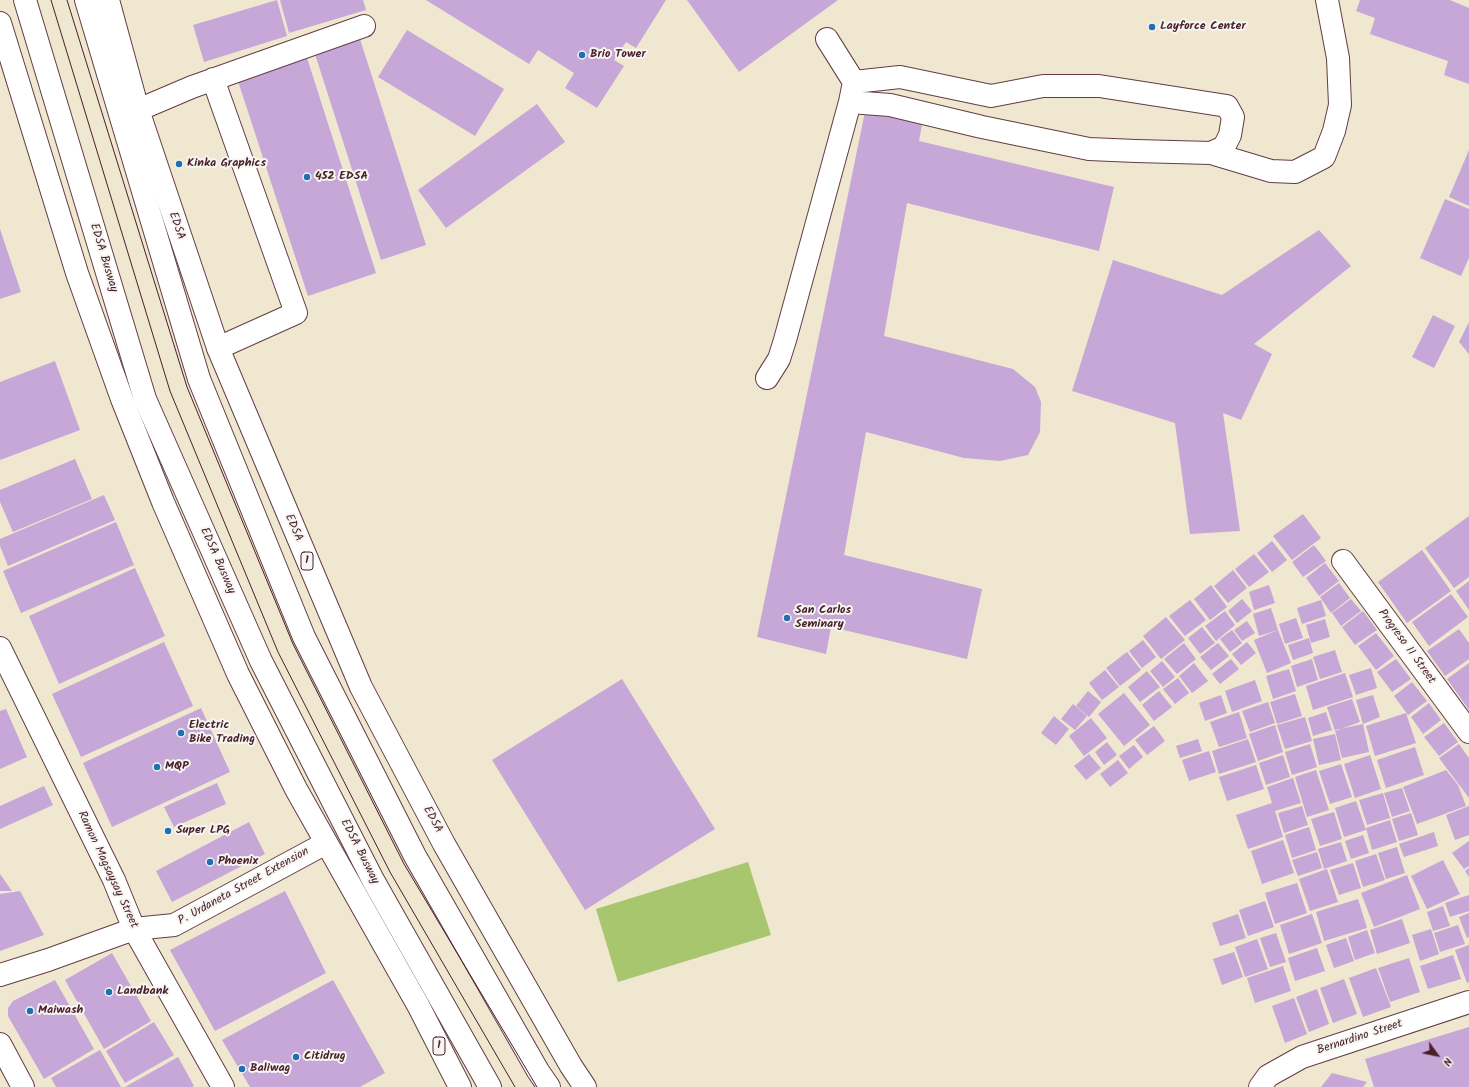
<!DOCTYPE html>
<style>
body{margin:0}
#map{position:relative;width:1469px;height:1087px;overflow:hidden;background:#efe7cf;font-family:Kalam,sans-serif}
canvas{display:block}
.north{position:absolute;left:1417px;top:1035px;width:40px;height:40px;-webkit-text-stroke:3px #f6f6f2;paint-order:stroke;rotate:123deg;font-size:11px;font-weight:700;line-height:16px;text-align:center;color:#4a1f2b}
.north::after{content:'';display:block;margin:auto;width:14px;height:18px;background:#4a1f2b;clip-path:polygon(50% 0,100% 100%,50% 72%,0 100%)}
</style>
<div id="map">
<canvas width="1469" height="1087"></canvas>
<div class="north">N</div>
</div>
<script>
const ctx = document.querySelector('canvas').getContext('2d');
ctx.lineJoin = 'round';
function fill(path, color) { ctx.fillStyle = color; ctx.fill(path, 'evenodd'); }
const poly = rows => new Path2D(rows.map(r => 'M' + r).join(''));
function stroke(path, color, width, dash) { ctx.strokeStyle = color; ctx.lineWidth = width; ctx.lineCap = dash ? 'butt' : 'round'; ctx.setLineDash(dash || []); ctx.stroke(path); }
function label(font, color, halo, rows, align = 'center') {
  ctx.font = font + ' Kalam,sans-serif'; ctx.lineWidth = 4; ctx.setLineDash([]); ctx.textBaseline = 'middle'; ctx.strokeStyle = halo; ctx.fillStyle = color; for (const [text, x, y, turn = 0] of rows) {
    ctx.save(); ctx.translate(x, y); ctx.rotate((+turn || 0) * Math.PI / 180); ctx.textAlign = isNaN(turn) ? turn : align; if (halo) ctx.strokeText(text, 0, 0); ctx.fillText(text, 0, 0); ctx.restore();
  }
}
fill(poly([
 [748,862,771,935,618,982,596,909]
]), '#a7c66e');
fill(poly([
 [277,0,287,36,204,62,193,25],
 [280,0,363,0,366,10,289,33],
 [426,0,666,0,636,48,626,42,614,60,624,66,597,108,565,88,574,73,538,50,529,64],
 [687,0,838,0,739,72],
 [1360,0,1450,0,1469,8,1469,84,1444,75,1448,61,1370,34,1375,18,1356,11],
 [407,30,504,89,475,136,378,77],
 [359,36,426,245,381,260,314,51],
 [307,58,376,273,308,296,238,81],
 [537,104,565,142,446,228,418,190],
 [866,107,923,120,919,141,1114,187,1099,251,907,203,884,336,1013,369,1035,387,1041,402,1040,432,1028,455,1000,461,964,458,866,432,844,555,982,589,967,659,831,627,826,654,757,637],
 [1469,150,1469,206,1449,197],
 [1445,199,1469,209,1469,258,1461,276,1420,258],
 [0,229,21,292,0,299],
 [1319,230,1351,266,1254,344,1272,354,1241,420,1223,413,1240,531,1190,534,1175,423,1072,391,1113,260,1222,295],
 [1433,315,1455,326,1434,368,1412,357],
 [1469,322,1469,354,1459,342],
 [55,361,80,430,0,460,0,382],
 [75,459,92,499,13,532,0,502,0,490],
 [104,495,115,520,8,566,0,546,0,539],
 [1303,514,1321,538,1292,560,1273,536],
 [1469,516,1469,577,1454,588,1425,548],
 [116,522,134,565,21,613,3,571],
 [1272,541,1287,560,1272,572,1257,553],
 [1314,545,1326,561,1303,577,1292,562],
 [1422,550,1451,591,1407,623,1378,582],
 [1254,554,1269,572,1249,587,1235,569],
 [1325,563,1339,581,1319,596,1306,578],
 [135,568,165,636,59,684,29,616],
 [1233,570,1247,588,1228,603,1214,586],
 [1469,581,1469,610,1456,591],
 [1339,583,1350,598,1331,613,1320,597],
 [1211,585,1227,607,1210,620,1194,599],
 [1269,585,1275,603,1254,610,1249,592],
 [1451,594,1468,617,1429,646,1412,622],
 [1242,599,1252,611,1237,623,1228,611],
 [1351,599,1361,611,1341,626,1332,613],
 [1190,600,1206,620,1185,636,1169,616],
 [1321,600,1326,616,1302,624,1297,608],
 [1271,608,1278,630,1259,636,1253,614],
 [1225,611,1235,625,1216,641,1205,626],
 [1363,611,1377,630,1355,645,1342,627],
 [1166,617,1185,640,1161,659,1143,636],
 [1296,618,1303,638,1285,644,1279,624],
 [1325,619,1330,637,1311,643,1306,625],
 [1247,621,1255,633,1242,641,1234,630],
 [1202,627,1215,643,1200,654,1188,638],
 [1459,629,1469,643,1469,659,1445,676,1427,651],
 [1232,630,1242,643,1230,652,1220,639],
 [1278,630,1291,663,1267,673,1254,640],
 [1376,633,1394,656,1376,670,1358,646],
 [1309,638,1313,653,1293,660,1288,645],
 [1143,640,1156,657,1142,668,1129,651],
 [164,642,193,706,81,757,52,694],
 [1247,642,1256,653,1241,665,1232,654],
 [1184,643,1196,659,1177,674,1164,659],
 [1218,643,1229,656,1211,670,1200,657],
 [1335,650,1342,672,1320,679,1313,657],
 [1127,652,1141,670,1120,686,1106,668],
 [1231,659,1239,669,1220,684,1212,674],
 [1312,659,1318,680,1297,687,1291,666],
 [1396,659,1411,679,1392,692,1377,672],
 [1162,661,1175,677,1163,687,1150,671],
 [1194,663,1208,681,1192,693,1179,676],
 [1469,663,1469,710,1447,679],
 [1371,668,1377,688,1356,695,1349,675],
 [1289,669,1296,691,1273,699,1266,676],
 [1105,670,1119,687,1102,700,1089,683],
 [1147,671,1160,687,1140,702,1128,687],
 [1345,673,1353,697,1313,710,1306,686],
 [1178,678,1189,693,1175,704,1163,689],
 [622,679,715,829,585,910,492,760],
 [1255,680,1262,701,1232,712,1225,691],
 [1412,682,1427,701,1408,715,1394,696],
 [1088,691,1101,702,1089,717,1076,706],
 [1159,691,1172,707,1154,721,1142,705],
 [1124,693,1150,725,1124,746,1098,714],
 [1295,694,1302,716,1277,724,1270,702],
 [1221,695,1227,713,1205,721,1199,703],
 [1373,695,1380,717,1363,724,1356,700],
 [1352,699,1360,722,1335,731,1327,707],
 [1268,702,1275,723,1250,732,1242,711],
 [1429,703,1441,720,1423,734,1411,717],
 [1073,704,1087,716,1075,730,1061,719],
 [201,708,230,772,112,827,83,763],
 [6,709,27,757,0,769,0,711],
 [1239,712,1247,738,1219,747,1210,722],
 [1326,712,1332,730,1313,736,1308,718],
 [1406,713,1416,743,1375,756,1366,726],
 [1054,716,1069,729,1056,745,1041,733],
 [1305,717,1312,741,1285,749,1277,725],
 [1091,718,1107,738,1084,756,1069,736],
 [1444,723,1458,742,1439,756,1424,737],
 [1363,724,1369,752,1342,758,1335,730],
 [1275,725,1283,752,1258,761,1249,734],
 [1154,726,1165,741,1147,755,1135,740],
 [1335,734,1341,760,1319,765,1313,739],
 [1198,739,1202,751,1180,758,1176,746],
 [1248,739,1256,762,1219,774,1212,751],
 [1107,742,1117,755,1104,765,1095,752],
 [1310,744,1317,767,1292,775,1285,752],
 [1459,744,1469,758,1469,798,1439,758],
 [1134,745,1143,757,1129,769,1119,756],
 [1415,747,1424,775,1386,788,1377,760],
 [1209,751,1216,772,1189,781,1182,760],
 [1089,754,1101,768,1086,780,1074,766],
 [1283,755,1290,777,1266,785,1259,763],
 [1370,755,1381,789,1355,798,1344,764],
 [1118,760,1128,773,1110,787,1100,774],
 [1341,764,1352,797,1330,804,1319,771],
 [1256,765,1264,789,1227,801,1219,777],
 [1316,770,1329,810,1307,817,1295,777],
 [1446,770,1458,785,1466,806,1417,824,1403,787],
 [1293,778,1301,803,1275,811,1283,837,1248,849,1236,815,1272,803,1267,787],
 [217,783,226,804,174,827,164,807],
 [44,786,53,805,0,829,0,806],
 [1402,788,1410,811,1392,817,1384,793],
 [1383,793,1390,818,1367,825,1359,800],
 [1356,801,1366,830,1344,837,1335,808],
 [1302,806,1308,825,1284,833,1278,813],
 [1469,806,1469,835,1455,840,1446,815],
 [1334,812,1342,839,1320,846,1311,819],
 [1411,813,1418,835,1399,841,1392,819],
 [1390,820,1397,842,1372,850,1366,828],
 [249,822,265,854,172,902,156,871],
 [1309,827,1316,850,1292,858,1285,835],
 [1434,832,1438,846,1404,857,1399,844],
 [1363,835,1369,853,1351,859,1345,841],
 [1283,840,1294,873,1262,884,1251,851],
 [1469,841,1469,866,1464,869,1452,853],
 [1341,842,1347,861,1324,869,1318,849],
 [1397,847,1405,873,1386,879,1378,853],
 [1317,852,1322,868,1298,876,1292,860],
 [1376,854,1385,880,1363,887,1355,861],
 [1443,860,1460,894,1427,909,1411,876],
 [1353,863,1361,888,1339,895,1330,870],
 [1469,868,1469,877,1465,871],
 [1327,869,1338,902,1310,911,1299,879],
 [0,874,12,891,0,891],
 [1407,875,1420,909,1374,927,1361,893],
 [1297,883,1307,913,1275,924,1265,893],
 [20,891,44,935,0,951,0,894],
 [285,891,326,973,215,1031,170,950],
 [1469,895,1469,911,1450,917,1445,903],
 [1358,899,1367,928,1324,941,1316,912],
 [1265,901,1274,927,1248,936,1239,910],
 [1443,906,1450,926,1433,931,1427,912],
 [1469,913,1469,937,1467,938,1459,917],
 [1238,914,1246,938,1220,946,1212,923],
 [1312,914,1322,943,1289,954,1280,925],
 [1402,919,1410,943,1377,954,1370,930],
 [1458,925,1465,944,1440,952,1434,933],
 [1431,929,1439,954,1420,961,1412,935],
 [1367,930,1375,953,1355,960,1348,937],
 [1276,933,1286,962,1270,967,1260,938],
 [1346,938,1354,961,1334,968,1326,945],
 [1257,939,1268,969,1245,977,1235,947],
 [1469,945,1469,982,1467,983,1455,950],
 [1317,948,1325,971,1295,981,1288,958],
 [1234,952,1243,977,1222,985,1213,959],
 [112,953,151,1021,104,1049,65,980],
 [1453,955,1461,979,1428,989,1420,966],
 [1409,958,1420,992,1390,1002,1378,968],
 [1283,966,1291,991,1255,1003,1247,978],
 [1376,968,1391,1007,1363,1017,1349,978],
 [1344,979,1357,1014,1333,1023,1320,988],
 [55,980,94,1049,44,1079,8,1016,8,1008,13,1001],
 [333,980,385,1073,360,1087,250,1087,222,1040],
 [1317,989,1329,1024,1309,1032,1296,997],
 [1294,998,1307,1034,1285,1043,1272,1006],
 [154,1022,174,1055,125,1083,106,1051],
 [1469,1027,1469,1087,1374,1087,1365,1059],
 [100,1050,121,1087,56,1087,51,1078],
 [178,1057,194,1086,192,1087,125,1087],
 [1332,1073,1367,1082,1363,1087,1321,1087]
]), '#c6a7d7');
const minor = poly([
 [25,0,145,399,261,661,373,880,490,1087],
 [86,0,199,379,304,637,415,856,538,1071,549,1087],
 [213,79,296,313,218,348],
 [850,102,890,105,982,127,1089,149,1136,151,1211,153,1224,147,1230,135,1233,117,1227,106,1099,86,1043,86,991,96,900,77,854,82],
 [138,110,192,87,364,26],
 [1211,153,1271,171,1295,172,1324,157,1334,131,1340,105,1338,58,1327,0],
 [767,378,779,359,785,340,850,102,854,82,827,39],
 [1343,561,1469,732],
 [0,648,114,880,134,929,223,1087],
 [0,975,48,960,134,929,174,925,326,843],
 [0,1044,23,1087],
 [1260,1087,1268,1076,1302,1057,1469,1002]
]);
const highway = poly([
 [108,0,138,110,218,348,361,687,444,844,571,1066,585,1087],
 [0,23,77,273,122,399,163,502,238,674,296,789,418,1005,460,1087]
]);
stroke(minor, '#633d44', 24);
stroke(highway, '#633d44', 24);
stroke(minor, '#fff', 22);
stroke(highway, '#fff', 22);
stroke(poly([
 [51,0,170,391,278,652,390,872,515,1087],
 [67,0,187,387,293,644,404,864,537,1087]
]), '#4a1f2b', 1);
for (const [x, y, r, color] of [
 [1152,27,4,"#1f6fb2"],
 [582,55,4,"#1f6fb2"],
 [179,164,4,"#1f6fb2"],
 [307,177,4,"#1f6fb2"],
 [787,618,4,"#1f6fb2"],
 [181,733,4,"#1f6fb2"],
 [157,767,4,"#1f6fb2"],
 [168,831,4,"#1f6fb2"],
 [210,862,4,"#1f6fb2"],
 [109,992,4,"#1f6fb2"],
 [30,1011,4,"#1f6fb2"],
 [296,1057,4,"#1f6fb2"],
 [242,1069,4,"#1f6fb2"]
]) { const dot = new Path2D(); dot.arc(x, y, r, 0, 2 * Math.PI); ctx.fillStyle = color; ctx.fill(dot); stroke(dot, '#f6f6f2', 1.5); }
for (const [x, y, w] of [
 [307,561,12],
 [439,1046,12]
]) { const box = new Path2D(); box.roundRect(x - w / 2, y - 9, w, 18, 3); ctx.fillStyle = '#f6f6f2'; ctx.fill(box); stroke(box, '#4a1f2b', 1); }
label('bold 11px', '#4a1f2b', null, [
 ["1",307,561],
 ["1",439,1046]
]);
label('bold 12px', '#4a1f2b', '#f6f6f2', [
 ["Layforce Center",1160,27],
 ["Brio Tower",590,55],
 ["Kinka Graphics",187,164],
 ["452 EDSA",315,177],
 ["San Carlos",795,611],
 ["Seminary",795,625],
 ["Electric",189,726],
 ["Bike Trading",189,740],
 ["MQP",165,767],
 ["Super LPG",176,831],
 ["Phoenix",218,862],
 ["Landbank",117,992],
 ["Maiwash",38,1011],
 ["Citidrug",304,1057],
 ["Baliwag",250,1069]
], 'left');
label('12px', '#4a1f2b', '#f6f6f2', [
 ["EDSA",176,226,71],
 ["EDSA Busway",103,258,73],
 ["EDSA",293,528,67],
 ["EDSA Busway",217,561,66],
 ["Progreso II Street",1406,647,54],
 ["EDSA",432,820,62],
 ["EDSA Busway",359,852,63],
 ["Ramon Magsaysay Street",107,870,65],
 ["P. Urdaneta Street Extension",244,887,-29],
 ["Bernardino Street",1360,1038,-18]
]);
</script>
